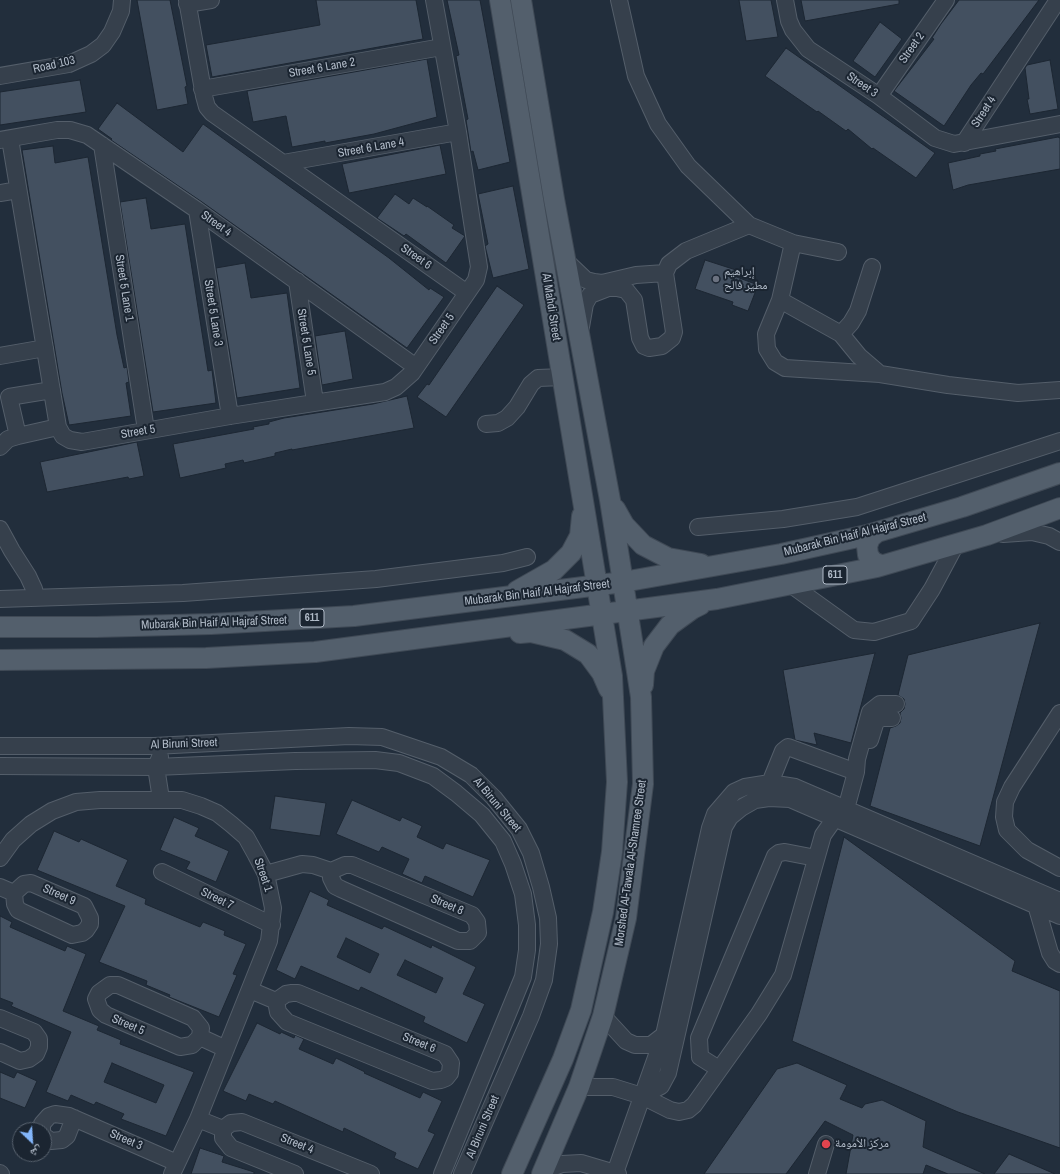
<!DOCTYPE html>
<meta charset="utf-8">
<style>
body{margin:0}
#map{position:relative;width:1060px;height:1174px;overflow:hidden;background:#222e3c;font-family:"Archivo Narrow","Noto Naskh Arabic",sans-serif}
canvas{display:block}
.north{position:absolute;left:12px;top:1122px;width:40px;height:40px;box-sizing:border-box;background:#1b2531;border:1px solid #57616d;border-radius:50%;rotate:155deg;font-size:11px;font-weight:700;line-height:16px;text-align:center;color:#b1bbc8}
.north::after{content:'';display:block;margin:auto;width:14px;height:18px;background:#83b6fb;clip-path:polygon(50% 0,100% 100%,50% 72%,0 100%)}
</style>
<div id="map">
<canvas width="1060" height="1174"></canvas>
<div class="north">ش</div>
</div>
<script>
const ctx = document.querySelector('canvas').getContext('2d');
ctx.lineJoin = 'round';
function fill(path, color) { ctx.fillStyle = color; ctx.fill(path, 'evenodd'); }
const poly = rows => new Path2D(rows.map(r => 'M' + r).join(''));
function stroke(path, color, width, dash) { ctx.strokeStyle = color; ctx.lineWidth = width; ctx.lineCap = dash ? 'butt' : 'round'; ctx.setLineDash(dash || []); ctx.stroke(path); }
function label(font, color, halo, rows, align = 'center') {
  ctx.font = font + ' "Archivo Narrow","Noto Naskh Arabic",sans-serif'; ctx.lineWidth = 4; ctx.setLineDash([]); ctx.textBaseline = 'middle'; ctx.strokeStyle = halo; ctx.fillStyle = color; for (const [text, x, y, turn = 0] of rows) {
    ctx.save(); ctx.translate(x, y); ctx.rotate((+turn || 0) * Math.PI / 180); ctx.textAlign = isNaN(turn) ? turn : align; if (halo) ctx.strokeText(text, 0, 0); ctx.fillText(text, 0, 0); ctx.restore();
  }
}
const building = poly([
 [137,0,170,0,187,86,185,87,188,104,157,110,137,0],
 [316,0,416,0,423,39,212,77,206,45,320,25,316,0],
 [447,0,480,0,510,162,478,170,473,151,471,152,466,120,468,119,456,56,459,55,447,0],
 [739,0,771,0,778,37,746,41,739,0],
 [801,0,899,0,899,4,805,21,801,0],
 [959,0,1039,0,983,74,981,73,971,85,944,126,894,91,934,39,932,38,941,24,959,0],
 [880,22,902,39,875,77,853,61,880,22],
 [786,48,935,153,916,178,873,148,872,149,848,129,846,131,818,111,817,112,765,76,786,48],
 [427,59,437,117,374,134,325,143,325,141,292,147,286,116,253,122,247,91,427,59],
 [1050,60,1058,109,1030,114,1027,99,1029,99,1025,68,1027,65,1050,60],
 [80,80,86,112,0,125,0,92,80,80],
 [117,103,183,152,203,124,389,258,429,290,430,288,444,297,407,348,202,202,111,140,112,139,98,129,117,103],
 [1058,137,1060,138,1060,169,968,185,953,190,948,163,980,156,980,154,996,151,995,149,1058,137],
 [440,145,446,174,349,193,342,164,440,145],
 [53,146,55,163,88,157,117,335,124,368,127,367,129,382,126,383,131,416,69,425,62,393,22,150,53,146],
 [513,186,529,269,493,278,485,246,488,244,478,194,513,186],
 [395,194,409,204,413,198,427,207,427,206,454,225,452,228,465,236,446,263,406,234,404,236,377,218,395,194],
 [146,198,151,229,185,224,208,371,212,370,216,403,153,412,120,202,146,198],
 [705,260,736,270,734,276,758,285,748,311,732,305,733,302,695,289,705,260],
 [245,263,251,298,287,293,300,388,237,398,216,268,245,263],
 [497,286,524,305,446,417,417,397,427,384,429,385,497,286],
 [345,331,353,379,322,385,315,336,345,331],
 [407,396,414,428,292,450,292,449,275,453,275,456,244,463,243,460,225,464,226,468,180,478,173,444,254,429,253,427,269,424,269,422,284,418,373,404,407,396],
 [137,442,144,476,129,479,128,477,47,492,40,462,137,442],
 [1040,623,980,846,870,806,890,728,896,726,900,723,901,718,900,713,904,709,905,704,904,699,898,695,908,655,1040,623],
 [875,653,851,743,814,733,817,745,795,740,783,670,875,653],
 [275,796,326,803,320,836,270,829,275,796],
 [352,800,400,821,402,817,422,826,417,837,443,849,446,843,490,860,473,897,425,876,422,883,402,874,409,859,382,847,379,852,336,834,352,800],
 [174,817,199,828,195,836,229,851,216,882,186,869,190,862,160,850,174,817],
 [54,831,79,842,81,839,128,860,116,886,146,899,145,904,200,927,203,922,225,931,224,935,246,944,233,974,237,975,219,1017,169,997,170,995,146,985,147,981,99,962,125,906,37,870,54,831],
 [844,837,1015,961,1012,971,1060,991,1060,1148,958,1112,792,1041,844,837],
 [310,891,329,900,327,905,382,929,384,926,431,948,432,945,476,967,463,994,485,1004,467,1043,423,1022,425,1017,361,987,359,991,301,966,295,979,276,970,310,891],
 [346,938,379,954,370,973,337,957,346,938],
 [405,960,443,978,436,993,397,975,405,960],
 [0,916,12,922,10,927,35,938,65,951,67,946,86,954,63,1011,99,1026,97,1030,121,1040,120,1044,194,1072,166,1136,121,1119,124,1114,96,1102,94,1105,71,1095,68,1101,46,1092,71,1032,11,1006,13,1003,0,998,0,916],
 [112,1063,164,1085,156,1103,104,1082,112,1063],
 [257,1023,280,1034,281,1032,294,1038,295,1035,304,1039,299,1049,333,1064,336,1058,365,1072,364,1073,420,1098,423,1092,442,1101,428,1131,435,1134,418,1169,394,1158,396,1153,344,1128,343,1132,275,1101,273,1104,249,1094,246,1101,223,1091,257,1023],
 [797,1063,847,1085,840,1099,862,1108,865,1104,882,1100,926,1121,923,1147,985,1174,948,1174,926,1165,923,1174,846,1174,853,1135,825,1121,786,1174,704,1174,777,1069,797,1063],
 [0,1072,14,1078,17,1072,37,1081,25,1108,0,1098,0,1072],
 [200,1148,224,1156,222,1162,254,1172,254,1174,191,1174,200,1148],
 [1009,1154,1055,1174,994,1174,1009,1154]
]);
fill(building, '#435060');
stroke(building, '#1d2733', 1);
const minor = poly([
 [187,0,204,96,207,107,212,113,467,293],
 [619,0,636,76,658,124,688,166,749,225,793,243,780,300,766,334,767,349,775,362,785,368,880,374,948,385,1018,393,1060,390],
 [785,0,789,21,793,30,808,49,879,96,935,138,954,144,1060,124],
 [187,4,211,0],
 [0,76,69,64,91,54,103,45,112,32,121,11,122,0],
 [202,89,442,47],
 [879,96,946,0],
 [10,139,58,427,63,436,70,440,82,442,230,416,385,392,396,387,412,373,476,280,479,267,458,132,434,0],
 [0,140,57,130,70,130,87,135,197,210,416,367],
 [964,143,1058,0],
 [102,145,146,430],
 [283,163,458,132],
 [0,193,18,190],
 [197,210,230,416],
 [793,243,838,252],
 [566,261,586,280,594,282,602,283,636,275,665,273,674,332,672,338,662,346,649,348,644,346,640,338,634,300,626,290,617,288,608,288,590,295,585,304,581,327],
 [665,273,669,264,686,251,749,225],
 [297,281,315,402],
 [780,300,841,334,859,356,880,374],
 [841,334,851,323,858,311,872,267],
 [0,356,45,348],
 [486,424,498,423,507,418,517,407,531,384,538,378,563,377],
 [18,436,9,397,52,390],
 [0,447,8,439,18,436,58,427],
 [698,527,783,519,857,507,1060,441],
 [0,529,12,551,28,576,34,589,36,598],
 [1003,534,1032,532,1049,536,1060,542],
 [790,584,854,630,874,632,911,621,932,589,956,544],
 [0,599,183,593,376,579,503,563,527,557],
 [1060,713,1012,787,1005,802,1004,817,1007,830,1027,850,1060,868],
 [870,740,876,721,882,718,892,718],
 [0,746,154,746,349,736,382,737,441,757,471,775,494,798,519,829,531,853,541,887,548,918,549,944,544,980,531,1016,462,1174],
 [160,757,156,767,161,799],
 [0,766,156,767,295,761,375,760,399,763,433,776,456,793,482,815,503,841,513,864,523,894,527,925,527,950,523,977,442,1174],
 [770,783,783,751,788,747,856,772],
 [846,809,856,772,857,759,870,712,880,704,896,704],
 [0,858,13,840,31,824,52,811,76,802,100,800,182,800,201,806,217,813,231,824,246,837,256,855,266,874,273,908,269,941,198,1119,172,1174],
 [345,865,352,865,472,915,477,922,478,933,470,941,458,941,341,889,335,886,331,878,331,871,345,865],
 [162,872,272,925],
 [266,874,302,864,313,865,331,871],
 [31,883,84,906,90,918,90,924,86,930,82,933,72,935,18,910,15,904,14,893,24,884,31,883],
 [0,887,14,893],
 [1036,905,1050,953,1055,961,1060,964],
 [110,985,118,985,193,1018,201,1028,200,1037,192,1045,180,1047,106,1015,100,1010,96,999,99,993,110,985],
 [250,990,276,1001],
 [292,993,298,993,445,1054,451,1063,450,1073,446,1078,441,1080,432,1081,287,1022,278,1012,276,1001,286,994,292,993],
 [603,1016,626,1041,635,1045,651,1045,664,1035],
 [0,1018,34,1032,39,1039,39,1047,36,1054,29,1059,20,1061,0,1052],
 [200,1037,226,1049],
 [719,1069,700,1057,699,1038,775,856,779,853,785,852,816,858],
 [579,1087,613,1087,642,1096,670,1110,679,1112,688,1110,694,1105,759,1014,783,975,823,835,835,818],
 [642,1096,661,1086,668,1073,724,827,730,817,741,808,755,800,769,798,790,799,1060,916],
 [198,1119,223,1129],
 [42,1130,42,1124,49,1116,55,1114,69,1116,177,1163],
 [44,1136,51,1141,62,1140,67,1136,74,1118],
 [543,1171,562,1164,581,1163,618,1174],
 [0,1173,1,1174],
 [615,1173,664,1035,710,828,715,814,734,792,745,787,770,783,795,787,1060,901],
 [295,1174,231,1148,223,1138,223,1129,231,1123,242,1122,371,1174],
 [817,1174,826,1144]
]);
const major = poly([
 [500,0,612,676,617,782,612,852,603,912,581,1010,563,1059,512,1174],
 [521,0,554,199,610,500,641,697,643,784,626,918,603,1016,579,1087,542,1174],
 [615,509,624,525,643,545,668,558,701,564],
 [877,532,870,538,867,546,868,555,873,562,881,565],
 [517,591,554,570,571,553,580,536,582,516],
 [0,627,96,627,211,624,354,616,623,582,781,554,867,535,962,507,1060,473],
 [520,633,531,632,565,640,588,654,602,673,609,689],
 [0,660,206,658,315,652,717,599,877,567,987,535,1060,508],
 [643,685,644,671,654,646,670,625,692,609,700,605]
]);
stroke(minor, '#545e6a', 18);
stroke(major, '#3f4955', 22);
stroke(minor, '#36404c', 16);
stroke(major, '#535f6c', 20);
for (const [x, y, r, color] of [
 [716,279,4,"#6b7280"],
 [826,1144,5,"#e0444e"]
]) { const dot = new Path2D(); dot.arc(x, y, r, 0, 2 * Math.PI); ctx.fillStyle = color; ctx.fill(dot); stroke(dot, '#1b2531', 1.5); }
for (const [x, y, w] of [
 [835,575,24],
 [312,618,24]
]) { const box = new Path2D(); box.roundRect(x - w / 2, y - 9, w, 18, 3); ctx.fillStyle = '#1b2531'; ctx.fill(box); stroke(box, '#b1bbc8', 1); }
label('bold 11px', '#b1bbc8', null, [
 ["611",835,575],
 ["611",312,618]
]);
label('12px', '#b1bbc8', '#1b2531', [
 ["Street 2",912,48,-55],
 ["Road 103",54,65,-13],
 ["Street 6 Lane 2",322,68,-10],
 ["Street 3",862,85,34],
 ["Street 4",984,112,-57],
 ["Street 6 Lane 4",371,148,-10],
 ["Street 4",216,224,36],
 ["Street 6",416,257,35],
 ["Street 5 Lane 1",124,288,81],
 ["Al Mahdi Street",551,307,81],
 ["Street 5 Lane 3",213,313,81],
 ["Street 5",442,329,-55],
 ["Street 5 Lane 5",306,342,81],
 ["Street 5",138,432,-10],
 ["Mubarak Bin Haif Al Hajraf Street",855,535,-14],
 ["Mubarak Bin Haif Al Hajraf Street",537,593,-7],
 ["Mubarak Bin Haif Al Hajraf Street",214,623,-2],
 ["Al Biruni Street",184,744,-2],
 ["Al Biruni Street",497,805,50],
 ["Morshed Al-Tawala Al-Shamree Street",631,863,-82],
 ["Street 1",263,875,71],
 ["Street 9",59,895,24],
 ["Street 7",217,899,26],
 ["Street 8",447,905,23],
 ["Street 5",128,1025,23],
 ["Street 6",419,1043,22],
 ["Al Biruni Street",483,1127,-67],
 ["Street 3",126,1140,23],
 ["Street 4",297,1144,22]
]);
label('12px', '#b1bbc8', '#1b2531', [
 ["إبراهيم",724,272],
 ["مطير فالح",724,286],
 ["مركز الأمومة",835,1144]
], 'left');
</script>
